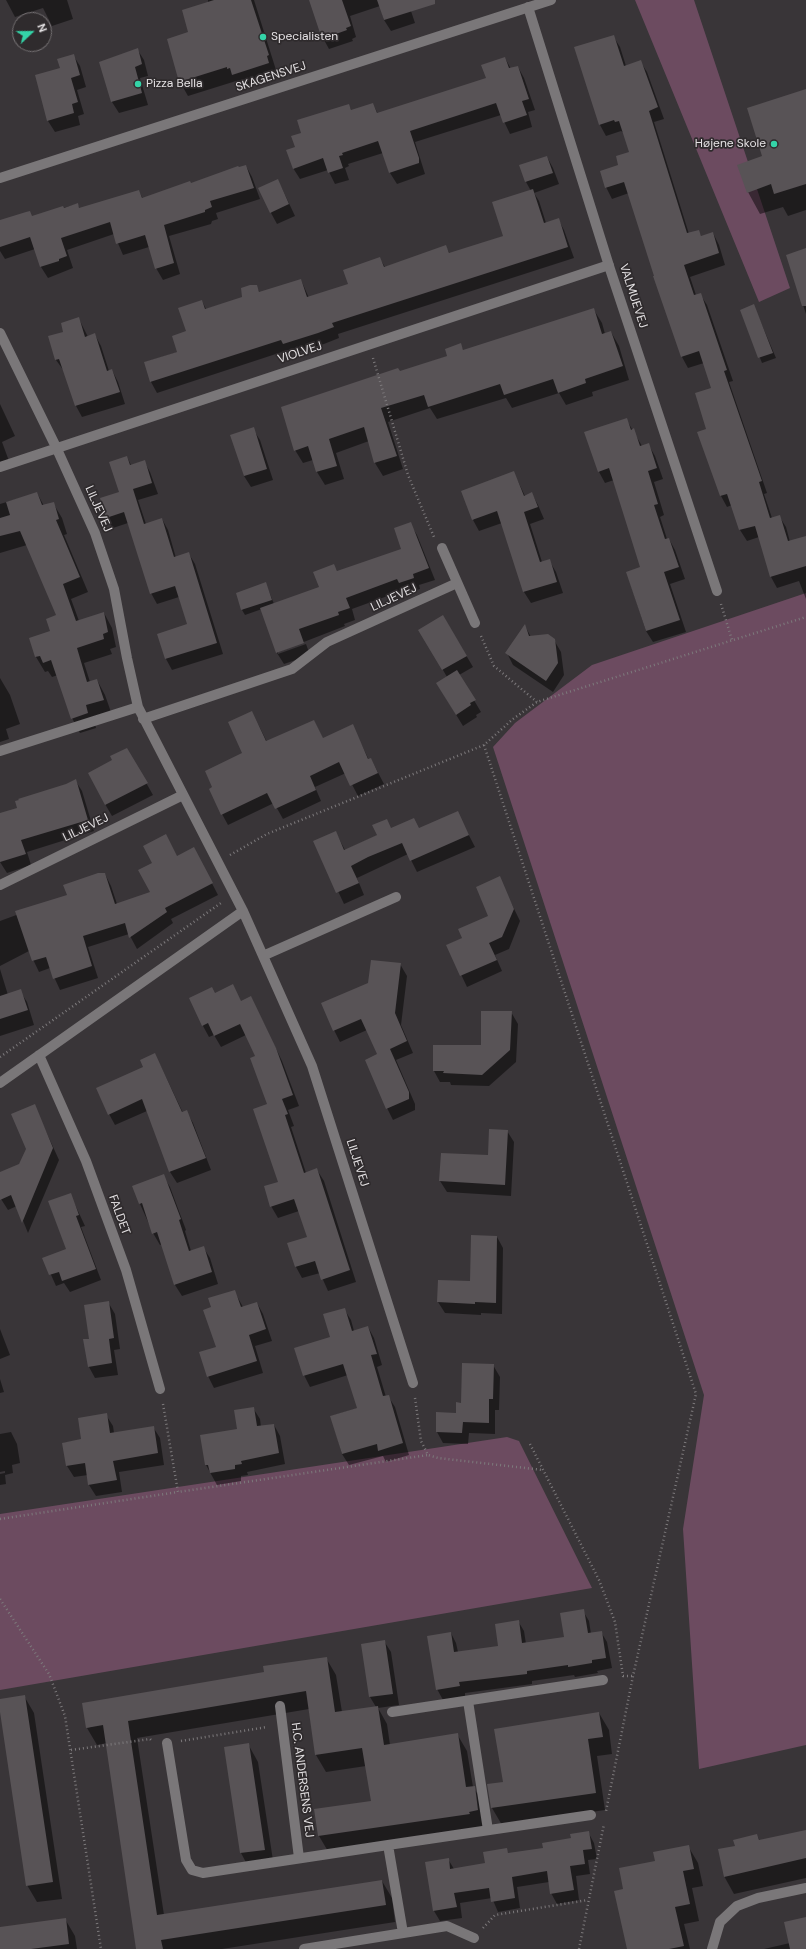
<!DOCTYPE html>
<meta charset="utf-8">
<style>
body{margin:0}
#map{position:relative;width:806px;height:1949px;overflow:hidden;background:#393538;font-family:"DM Sans",sans-serif}
canvas{display:block}
.north{position:absolute;left:12px;top:12px;width:40px;height:40px;box-sizing:border-box;background:#2f2b2d;border:1px solid #787476;border-radius:50%;rotate:68deg;font-size:11px;font-weight:700;line-height:16px;text-align:center;color:#e5e2e4}
.north::after{content:'';display:block;margin:auto;width:14px;height:18px;background:#34d4a8;clip-path:polygon(50% 0,100% 100%,50% 72%,0 100%)}
</style>
<div id="map">
<canvas width="806" height="1949"></canvas>
<div class="north">N</div>
</div>
<script>
const ctx = document.querySelector('canvas').getContext('2d');
ctx.lineJoin = 'round';
function fill(path, color) { ctx.fillStyle = color; ctx.fill(path, 'evenodd'); }
const poly = rows => new Path2D(rows.map(r => 'M' + r).join(''));
function stroke(path, color, width, dash) { ctx.strokeStyle = color; ctx.lineWidth = width; ctx.lineCap = dash ? 'butt' : 'round'; ctx.setLineDash(dash || []); ctx.stroke(path); }
function label(font, color, halo, rows, align = 'center') {
  ctx.font = font + ' "DM Sans",sans-serif'; ctx.lineWidth = 3.5; ctx.setLineDash([]); ctx.textBaseline = 'middle'; ctx.strokeStyle = halo; ctx.fillStyle = color; for (const [text, x, y, turn = 0] of rows) {
    ctx.save(); ctx.translate(x, y); ctx.rotate((+turn || 0) * Math.PI / 180); ctx.textAlign = isNaN(turn) ? turn : align; if (halo) ctx.strokeText(text, 0, 0); ctx.fillText(text, 0, 0); ctx.restore();
  }
}
fill(poly([
 [635,0,694,0,790,288,759,302],
 [806,593,806,1745,699,1769,683,1529,704,1395,493,747,515,723,592,665],
 [507,1437,519,1441,592,1588,0,1690,0,1514]
]), '#6c4b60');
fill(poly([
 [6,0,67,0,73,19,52,26,43,8,15,17],
 [208,0,254,0,276,70,274,70,276,78,241,89,236,81,188,96,180,82,190,32,208,3],
 [310,0,426,0,409,5,415,23,391,31,384,20,380,6,350,16,356,37,352,39,353,41,329,49,323,38],
 [613,36,620,47,626,66,640,61,647,72,664,119,654,122,689,234,698,231,702,237,713,233,719,245,725,265,690,277,696,295,700,294,707,305,733,381,729,382,767,493,764,494,772,518,779,516,786,527,790,542,806,540,806,599,799,581,777,588,771,577,759,537,747,541,740,530,732,505,727,507,721,496,707,429,712,388,704,363,688,368,682,357,629,193,612,199,606,187,630,153,624,133,621,131,606,136,600,125,575,48],
 [137,49,144,60,148,76,140,78,148,105,119,113,112,102,101,62],
 [73,55,80,66,86,87,77,90,84,114,78,116,80,125,55,132,48,121,61,69],
 [505,58,511,69,518,67,524,78,535,110,528,112,532,127,510,134,501,115,415,142,425,174,397,184,390,173,383,153,348,164,349,166,345,168,349,180,335,184,328,170,300,179,293,168,296,148,302,133,349,106,352,111,373,104,378,114,487,79],
 [806,90,806,210,788,216,783,207,760,214,748,192,763,157],
 [547,157,553,168,559,184,534,193,539,201,546,223,558,219,564,230,574,258,338,334,339,338,324,344,290,354,288,350,157,393,151,382,145,362,178,352,202,301,206,309,243,298,256,286,260,293,301,280,309,298,349,285,380,259,385,267,446,247,450,254,504,236,531,191,526,182],
 [246,166,252,177,260,199,216,213,218,219,212,221,211,224,169,236,180,274,163,280,156,268,149,247,123,255,114,234,67,250,73,268,48,278,41,267,35,249,5,259,0,251,0,230,32,217,77,204,80,209,139,191,143,199],
 [278,180,295,216,277,224,271,213],
 [806,250,806,314,787,255],
 [594,310,602,323,605,334,611,332,619,346,629,380,592,392,593,396,566,405,559,393,512,408,506,398,437,419,430,408,388,422,403,469,383,476,375,463,369,441,336,453,344,479,325,485,317,472,313,460,303,463,295,450,400,372,448,356,460,345,464,351],
 [741,310,756,311,776,358,762,363],
 [79,319,88,337,95,335,101,346,109,371,112,370,118,382,125,404,82,417,76,406,64,371,56,360,49,337,65,332],
 [0,404,15,436,2,442,9,461,0,464],
 [626,419,642,446,648,444,655,456,663,479,654,482,664,515,660,517,667,539,669,539,675,550,685,579,670,584,686,632,653,642,646,631,627,573,641,568,614,480,605,483,599,472],
 [253,429,260,440,273,480,251,487,244,476],
 [127,457,131,465,144,461,150,472,158,494,138,500,146,524,162,519,168,530,176,558,189,554,195,564,223,654,172,670,166,659,159,635,188,625,179,597,157,604,151,593,128,523,113,528,107,518,120,493],
 [514,473,525,496,532,494,538,505,544,519,530,524,542,562,549,560,556,572,563,593,531,603,524,592,502,523,479,531,473,520],
 [37,493,44,506,53,503,62,518,67,534,64,535,88,592,71,599,79,621,104,613,112,628,116,647,110,649,112,654,84,663,90,682,97,680,105,695,112,715,94,720,96,728,80,733,72,718,58,675,52,677,48,671,45,672,36,657,30,639,51,632,57,616,27,545,0,553,0,504],
 [410,524,417,535,435,580,419,585,420,589,406,594,404,590,352,609,355,620,344,624,345,626,278,652,278,654,306,644,310,655,284,664,277,653,262,609,245,615,242,610,266,584,274,604,320,588,334,566,338,572,403,549],
 [443,616,473,667,459,675,481,712,476,715,477,717,463,726,444,695,447,677,420,630],
 [525,626,531,637,554,640,561,652,564,675,553,692,513,665,507,653],
 [0,678,10,695,20,724,6,729,9,739,0,742],
 [252,712,267,742,314,721,323,739,352,725,369,760,371,759,384,784,358,796,346,773,315,787,321,801,283,819,274,803,228,825,222,814,244,753],
 [127,749,153,795,112,816,105,804,113,761],
 [75,780,82,791,94,831,27,852,31,865,7,873,0,862,0,814,19,808],
 [457,812,475,847,417,872,408,854,357,878,364,895,344,904,315,842,336,833,345,850,391,829,420,829],
 [177,857,200,860,218,895,171,919,173,923,137,949,129,934,88,947,98,978,60,990,50,968,39,972,29,951,0,966,0,921,68,896,105,874,111,886,117,904,151,893],
 [499,878,520,921,509,949,495,955,502,971,467,987,447,945,463,938,490,916],
 [400,964,407,976,401,1025,413,1053,396,1060,415,1104,415,1110,393,1120,387,1108,378,1055,367,1030,340,1042,334,1030],
 [0,969,8,995,20,991,27,1002,34,1025,0,1036],
 [233,986,241,1002,251,997,282,1061,299,1106,288,1110,294,1126,291,1127,306,1173,317,1170,324,1181,356,1282,328,1291,320,1273,302,1278,296,1267,289,1244,308,1238,299,1211,278,1218,271,1206,279,1182,268,1105,256,1057,246,1035,221,1047,214,1035,209,1037,203,1026,215,994],
 [511,1012,518,1024,516,1062,489,1086,451,1085,450,1082,440,1082,434,1071,482,1046],
 [155,1054,183,1113,186,1111,193,1123,211,1170,177,1183,170,1172,147,1111,115,1125,109,1114],
 [34,1105,59,1160,28,1233,17,1206,8,1210,1,1199,0,1173,19,1165,27,1149],
 [507,1131,514,1142,511,1196,447,1192,440,1181,489,1156],
 [163,1176,170,1187,186,1230,185,1231,191,1251,203,1247,210,1258,218,1284,182,1296,175,1285,162,1244,160,1245,153,1233,140,1204],
 [70,1194,85,1226,81,1227,101,1280,70,1292,64,1283,56,1286,44,1259,68,1250],
 [497,1237,503,1248,502,1314,481,1313,481,1315,445,1313,438,1302,471,1282],
 [234,1291,243,1307,257,1303,263,1314,272,1341,255,1346,263,1373,214,1388,208,1376],
 [108,1302,115,1314,120,1349,114,1350,118,1375,95,1378,89,1367,84,1340,90,1339],
 [344,1309,351,1320,354,1331,368,1327,374,1338,382,1365,377,1367,386,1397,388,1396,395,1407,409,1455,386,1462,383,1456,349,1465,342,1454,331,1416,358,1408,348,1375,310,1387,304,1375,331,1338],
 [0,1329,10,1355,0,1359],
 [493,1365,500,1377,499,1410,495,1410,495,1434,469,1433,468,1444,443,1443,437,1432,457,1414,462,1404],
 [0,1379,4,1392,0,1393],
 [253,1408,260,1419,261,1427,274,1425,280,1436,285,1464,247,1472,248,1475,241,1476,241,1481,217,1485,206,1465,239,1430],
 [106,1415,113,1426,114,1433,153,1427,160,1438,164,1465,119,1472,122,1492,96,1496,89,1485,88,1475,74,1477,67,1466,63,1443,82,1440],
 [11,1432,17,1444,20,1463,12,1465,13,1473,5,1475,6,1484,0,1485,0,1474,5,1473,5,1471,0,1472,0,1434],
 [583,1611,589,1621,591,1634,601,1632,607,1642,612,1668,597,1671,598,1673,575,1677,574,1675,532,1681,532,1684,465,1693,465,1696,443,1700,437,1689,451,1633,456,1643,458,1652,499,1647,518,1621,524,1631,526,1644,565,1638],
 [384,1641,391,1652,399,1705,378,1708,387,1724,390,1745,457,1734,467,1751,473,1787,484,1804,487,1827,329,1853,319,1836,315,1810,372,1802,366,1766,326,1772,316,1755,309,1709,137,1738,164,1915,382,1881,392,1898,395,1922,222,1949,137,1949,107,1743,97,1745,87,1728,265,1673,326,1658,336,1675,342,1712,376,1707,370,1697,362,1645],
 [24,1696,34,1713,62,1899,37,1902,27,1885,0,1706,0,1700],
 [599,1713,609,1730,612,1754,597,1756,605,1810,502,1825,492,1808,489,1785,504,1783],
 [248,1744,258,1762,274,1867,250,1870,241,1853,225,1748],
 [588,1832,594,1843,597,1859,588,1860,590,1874,576,1876,579,1900,557,1904,551,1893,549,1882,517,1887,520,1908,498,1912,492,1898,460,1903,462,1918,440,1921,434,1911,426,1863,448,1859,454,1869,486,1864,506,1850,509,1854,544,1849],
 [757,1835,760,1841,806,1835,806,1878,734,1894,724,1876,736,1846],
 [688,1846,698,1863,703,1886,692,1888,699,1921,684,1924,690,1949,628,1949,624,1890,656,1862],
 [806,1918,806,1949,764,1949,790,1943],
 [65,1919,75,1936,77,1949,0,1949,0,1928]
]), '#0007');
fill(poly([
 [214,0,251,0,269,55,267,56,269,63,232,75,230,68,227,69,227,67,179,82,167,39,188,32,182,10],
 [309,0,342,0,351,26,346,28,347,30,322,39],
 [377,0,435,0,435,4,384,20],
 [614,35,624,66,641,60,658,107,649,111,687,233,699,230,701,236,713,232,719,253,684,265,694,295,701,293,727,370,724,371,762,481,759,482,770,518,780,515,788,541,806,536,806,566,770,577,755,526,739,530,727,494,720,496,697,432,706,429,695,393,711,388,699,351,681,357,653,276,654,276,624,182,605,188,600,171,618,165,616,156,629,152,619,121,615,122,614,120,599,125,574,47],
 [138,48,142,64,135,67,142,93,111,102,99,62],
 [74,54,80,75,71,78,78,102,72,104,74,113,47,121,35,75,60,68,57,59],
 [505,57,509,68,518,66,529,99,522,101,527,115,503,123,496,103,410,131,419,158,419,163,389,173,378,141,342,153,343,155,339,156,343,168,328,173,323,158,293,169,286,150,295,147,291,136,301,133,297,120,349,104,351,110,373,103,377,113,486,78,481,65],
 [806,89,806,184,774,194,771,184,747,193,737,165,762,156,747,108],
 [547,156,553,173,525,182,519,165],
 [246,165,254,188,210,201,212,207,205,210,205,212,164,225,174,263,155,269,145,235,116,244,110,222,61,238,67,256,59,259,59,261,40,267,30,237,0,247,0,220,26,212,30,211,32,216,63,206,64,208,78,203,79,208,139,190,142,198,190,181,191,183,238,166,239,167],
 [278,179,289,204,270,213,258,188],
 [533,189,544,223,559,218,568,247,332,323,334,327,318,333,283,344,281,340,150,382,144,362,177,352,172,336,186,331,178,308,202,300,205,309,242,297,241,288,250,285,257,285,259,292,301,279,307,297,348,284,343,270,380,257,384,267,446,245,449,253,503,236,492,202],
 [806,248,806,306,802,306,786,255],
 [754,304,773,353,758,358,740,310],
 [594,308,602,334,611,331,623,366,585,379,586,383,558,393,553,379,504,395,500,384,428,407,424,395,381,408,397,456,374,463,364,427,329,439,337,466,316,472,308,446,294,451,281,407,398,368,400,371,447,356,445,349,461,343,463,350],
 [79,317,85,337,95,333,107,371,112,369,120,392,75,406,59,359,55,360,48,336,63,332,61,323],
 [627,418,631,430,634,428,640,446,649,443,657,468,648,471,658,504,654,505,665,539,669,538,679,567,664,572,680,620,646,631,626,572,640,567,609,468,598,472,584,432],
 [254,427,267,469,244,476,230,435],
 [127,456,130,465,145,460,152,483,133,489,144,524,162,518,174,557,189,552,217,643,165,659,157,634,187,624,175,586,150,594,124,512,106,518,100,498,119,492,109,462],
 [514,471,524,496,532,492,538,507,524,512,540,562,550,559,557,582,523,592,497,511,472,520,461,491],
 [37,492,42,505,54,502,59,519,56,520,80,577,63,584,76,621,104,612,108,632,103,634,104,639,77,648,87,682,97,679,104,700,86,705,88,713,71,719,51,660,43,663,40,656,35,657,29,638,50,631,46,619,56,615,20,531,0,536,0,518,10,515,6,502],
 [411,522,429,568,413,574,414,578,399,583,397,579,346,598,350,608,338,612,339,615,299,629,304,643,276,653,260,608,319,587,313,572,334,564,337,571,401,549,394,528],
 [266,582,272,600,241,610,236,593],
 [443,615,467,656,442,670,418,630],
 [525,624,529,636,548,634,555,639,558,663,546,681,505,653],
 [457,670,476,700,470,703,471,705,456,715,436,683],
 [252,711,266,741,314,720,323,738,353,724,368,759,371,758,378,773,350,786,339,762,310,776,316,790,275,809,267,793,221,815,209,789,212,787,205,771,242,753,228,722],
 [127,748,148,783,105,805,88,773,112,760,110,756],
 [76,779,88,820,21,840,26,854,0,862,0,813,17,808,15,801,19,800,18,799,66,784],
 [458,811,469,835,410,861,402,843,368,857,351,866,359,883,336,893,313,841,336,831,344,850,377,835,372,825,387,819,391,828,414,818,419,828],
 [166,834,177,856,194,847,213,883,165,908,167,912,129,938,125,923,83,936,92,966,53,979,46,957,32,961,15,911,67,895,63,885,98,873,105,873,115,904,150,892,138,870,152,863,143,846],
 [500,876,514,909,502,937,489,943,497,960,460,976,446,945,462,938,458,929,488,916,476,887],
 [371,960,401,963,395,1013,407,1041,390,1049,409,1092,409,1099,386,1109,365,1060,377,1054,361,1019,333,1031,321,1003,368,983],
 [233,984,241,1001,251,996,276,1048,293,1095,282,1099,288,1114,285,1115,304,1173,317,1168,350,1270,321,1280,315,1261,295,1267,287,1243,307,1237,294,1199,270,1207,264,1186,278,1182,253,1109,267,1104,250,1058,255,1056,240,1024,214,1036,208,1023,202,1026,189,998,212,987,215,993],
 [21,989,28,1010,0,1019,0,996],
 [481,1011,512,1011,510,1050,482,1075,443,1073,444,1071,433,1071,433,1045,481,1045],
 [155,1053,182,1112,187,1110,206,1158,169,1172,142,1099,108,1115,96,1088,143,1067,140,1060],
 [35,1104,53,1148,22,1223,11,1195,0,1200,0,1172,19,1164,26,1149,11,1114],
 [489,1129,508,1130,505,1185,439,1181,441,1153,488,1155],
 [164,1174,181,1219,179,1220,189,1251,204,1246,212,1272,174,1285,157,1232,152,1234,142,1203,139,1204,132,1186],
 [71,1193,79,1215,76,1216,96,1269,62,1281,59,1272,49,1275,42,1258,66,1249,48,1201],
 [471,1235,497,1236,496,1303,475,1302,475,1304,437,1302,438,1280,470,1281],
 [235,1290,241,1307,257,1302,266,1329,249,1335,257,1361,207,1377,199,1352,216,1347,203,1310,211,1307,208,1298],
 [109,1301,114,1338,109,1339,112,1363,88,1367,83,1339,89,1339,84,1305],
 [345,1308,352,1331,368,1326,377,1354,371,1355,383,1396,389,1395,403,1443,378,1451,377,1444,342,1454,330,1416,357,1408,343,1364,303,1376,294,1348,330,1337,323,1314],
 [462,1363,494,1364,493,1399,489,1399,489,1423,463,1422,462,1433,436,1432,436,1412,456,1413,456,1402,461,1403],
 [254,1407,257,1426,274,1424,279,1453,241,1461,242,1464,235,1465,235,1469,210,1473,208,1465,205,1465,200,1435,237,1429,234,1410],
 [107,1413,110,1433,154,1426,158,1453,113,1461,117,1480,88,1485,85,1463,66,1466,62,1443,81,1439,78,1418],
 [584,1609,588,1633,602,1631,606,1658,592,1660,592,1663,568,1667,568,1665,527,1671,527,1674,459,1682,460,1686,436,1690,427,1636,451,1632,454,1652,498,1646,495,1624,519,1620,522,1643,564,1637,560,1613],
 [385,1640,393,1694,369,1697,361,1644],
 [327,1657,335,1712,378,1706,384,1745,458,1733,466,1787,475,1786,478,1810,469,1812,470,1814,318,1836,314,1809,371,1801,362,1748,315,1755,306,1691,128,1721,157,1915,382,1880,386,1905,161,1940,163,1949,136,1949,103,1725,86,1728,82,1703,264,1672,263,1666],
 [25,1695,53,1882,26,1886,0,1712,0,1699],
 [599,1712,603,1737,588,1739,596,1793,491,1808,487,1784,503,1782,494,1729],
 [249,1743,265,1850,240,1853,224,1747],
 [806,1830,806,1858,724,1877,718,1849,735,1846,733,1840,757,1834,759,1840],
 [589,1831,592,1849,583,1850,585,1864,570,1866,574,1890,550,1894,547,1871,512,1877,515,1898,491,1902,489,1888,454,1893,457,1907,433,1911,425,1862,449,1858,450,1869,485,1863,483,1852,507,1848,508,1853,543,1848,542,1843,571,1838,570,1834],
 [689,1845,694,1869,683,1871,690,1904,675,1907,684,1946,669,1949,627,1949,614,1891,623,1889,619,1868,655,1861,653,1852],
 [806,1917,806,1949,790,1949,784,1922],
 [66,1918,69,1944,31,1949,0,1949,0,1927]
]), '#585356');
stroke(poly([
 [373,358,408,475,434,537],
 [721,604,732,640],
 [481,636,494,666,537,702],
 [484,745,696,1394,633,1676,606,1811],
 [230,855,267,834,484,745,513,719,537,702,806,617],
 [0,1057,221,903],
 [415,1398,421,1441,428,1455,438,1458,543,1470],
 [163,1404,178,1492,428,1455],
 [530,1444,599,1580,615,1622,623,1676,633,1676],
 [0,1519,178,1492],
 [0,1599,49,1674,65,1716,101,1949],
 [181,1741,267,1727],
 [71,1750,150,1739,153,1742],
 [483,1928,495,1915,588,1900],
 [579,1949,604,1824]
]), '#7d7a7c', 2.5, [1, 3]);
stroke(poly([
 [528,7,610,269,717,591],
 [0,178,551,0],
 [0,333,56,447,95,533,114,589,127,658,138,707,243,911,312,1066,413,1383],
 [0,467,609,265],
 [442,548,475,623],
 [143,719,292,669,327,642,457,583],
 [0,751,138,707],
 [0,885,183,795],
 [265,955,396,897],
 [39,1055,86,1161,126,1270,160,1389],
 [0,1083,243,911],
 [468,1701,488,1830],
 [280,1706,299,1858],
 [392,1712,603,1680],
 [167,1743,186,1860,192,1870,203,1873,388,1845,403,1933],
 [388,1845,591,1815],
 [304,1949,447,1926,474,1938],
 [712,1949,720,1922,737,1906,758,1898,806,1888]
]), '#7a7779', 10);
for (const [x, y, r, color] of [
 [263,37,4,"#34d4a8"],
 [138,84,4,"#34d4a8"],
 [774,144,4,"#34d4a8"]
]) { const dot = new Path2D(); dot.arc(x, y, r, 0, 2 * Math.PI); ctx.fillStyle = color; ctx.fill(dot); stroke(dot, '#2f2b2d', 1.5); }
label('12px', '#e5e2e4', '#2f2b2d', [
 ["Specialisten",271,37],
 ["Pizza Bella",146,84],
 ["Højene Skole",766,144,"right"]
], 'left');
label('12px', '#e5e2e4', '#2f2b2d', [
 ["SKAGENSVEJ",271,77,-18],
 ["VALMUEVEJ",633,296,72],
 ["VIOLVEJ",300,353,-18],
 ["LILJEVEJ",98,509,66],
 ["LILJEVEJ",394,598,-25],
 ["LILJEVEJ",86,828,-26],
 ["LILJEVEJ",357,1163,72],
 ["FALDET",119,1215,70],
 ["H.C. ANDERSENS VEJ",302,1780,83]
]);
</script>
